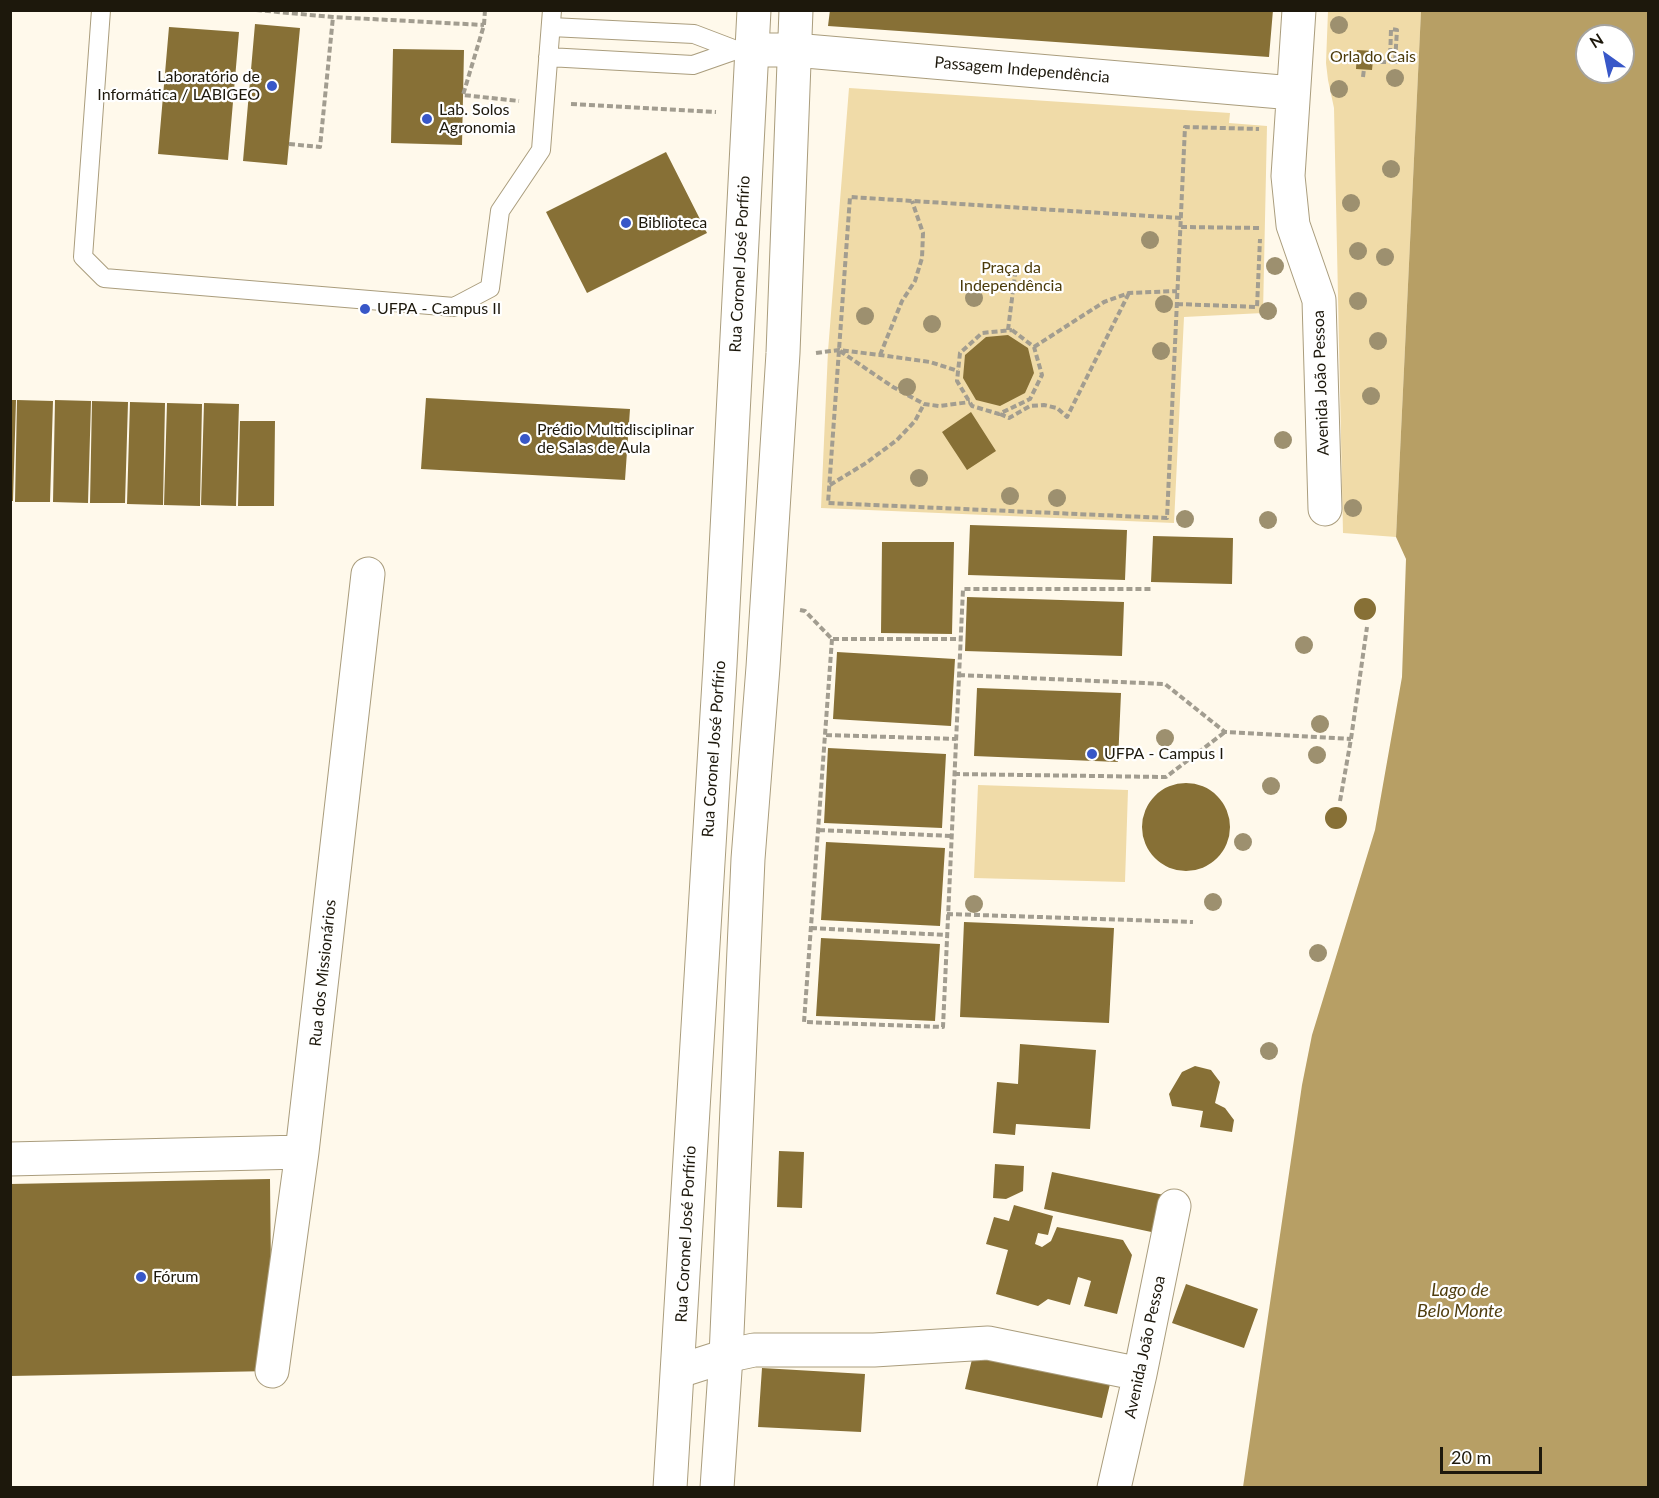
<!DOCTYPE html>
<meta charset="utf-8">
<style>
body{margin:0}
#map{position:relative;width:1659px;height:1498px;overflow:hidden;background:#fff9eb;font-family:Lato,sans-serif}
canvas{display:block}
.frame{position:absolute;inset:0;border:12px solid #1d180c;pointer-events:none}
.north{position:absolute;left:1575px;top:24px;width:60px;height:60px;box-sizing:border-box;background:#fff;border:2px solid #a5a39e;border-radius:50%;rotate:327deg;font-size:16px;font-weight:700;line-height:24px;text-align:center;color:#1d180c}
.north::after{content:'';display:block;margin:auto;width:21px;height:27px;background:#3857c8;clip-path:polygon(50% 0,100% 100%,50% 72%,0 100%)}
.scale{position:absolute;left:1440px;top:1447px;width:102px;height:27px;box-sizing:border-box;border:3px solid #1d180c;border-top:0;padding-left:8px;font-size:18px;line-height:21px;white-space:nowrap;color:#1d180c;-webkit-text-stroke:4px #fff;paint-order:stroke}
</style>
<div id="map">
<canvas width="1659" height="1498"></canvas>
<div class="frame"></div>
<div class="north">N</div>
<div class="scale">20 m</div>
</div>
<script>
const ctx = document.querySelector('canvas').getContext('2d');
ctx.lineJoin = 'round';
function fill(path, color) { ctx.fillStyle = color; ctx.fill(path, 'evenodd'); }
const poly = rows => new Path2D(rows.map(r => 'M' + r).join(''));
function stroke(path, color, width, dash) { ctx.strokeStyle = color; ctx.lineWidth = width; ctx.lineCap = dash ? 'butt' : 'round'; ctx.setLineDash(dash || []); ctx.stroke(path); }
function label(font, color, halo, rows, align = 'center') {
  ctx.font = font + ' Lato,sans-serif'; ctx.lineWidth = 4.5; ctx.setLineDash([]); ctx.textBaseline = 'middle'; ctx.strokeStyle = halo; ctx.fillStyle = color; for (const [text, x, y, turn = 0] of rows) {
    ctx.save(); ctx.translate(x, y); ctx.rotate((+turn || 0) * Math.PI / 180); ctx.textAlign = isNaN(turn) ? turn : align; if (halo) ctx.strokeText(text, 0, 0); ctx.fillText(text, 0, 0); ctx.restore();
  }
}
fill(poly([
 [1328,11,1421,11,1396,537,1343,533,1334,108,1328,80,1326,63],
 [849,88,1230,113,1229,123,1267,126,1263,313,1184,317,1174,523,821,508,828,351],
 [978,785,1128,790,1125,882,974,878]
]), '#f0dba8');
fill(poly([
 [1421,11,1648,11,1648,1487,1243,1487,1302,1085,1312,1035,1375,830,1402,677,1406,559,1396,537],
 [1587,36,1623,36,1623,72,1587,72]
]), '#b79f65');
fill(poly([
 [830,10,1273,10,1269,57,828,26],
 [255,24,300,28,287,165,243,161],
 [169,27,239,32,228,160,158,154],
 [393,49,464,50,462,145,391,143],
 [1357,50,1374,51,1372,70,1356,69],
 [666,152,707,233,587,293,546,212],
 [1008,335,1028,348,1034,373,1025,393,1000,406,976,400,963,378,965,355,986,337],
 [426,398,630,409,625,480,421,469],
 [10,400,16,400,13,501,10,501],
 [17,400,53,401,50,502,15,502],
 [55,400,91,401,88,503,53,502],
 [92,401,128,402,125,503,90,503],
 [130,402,165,403,163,505,127,504],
 [167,403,202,404,200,506,164,505],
 [204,403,239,404,236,506,201,505],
 [971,412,996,451,967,470,942,432],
 [240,421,275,421,274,506,238,506],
 [970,525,1127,530,1125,580,968,575],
 [1153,536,1233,538,1232,584,1151,582],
 [882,542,954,542,952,634,881,633],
 [967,597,1124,602,1122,656,965,651],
 '1354 609a11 11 0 1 1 22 0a11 11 0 1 1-22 0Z',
 [837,652,955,659,951,726,833,719],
 [977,688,1121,693,1118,762,974,756],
 [828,748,946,754,942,828,824,823],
 '1142 827a44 44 0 1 1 88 0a44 44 0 1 1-88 0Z',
 '1325 818a11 11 0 1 1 22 0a11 11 0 1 1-22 0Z',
 [826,842,945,848,940,926,821,920],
 [964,922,1114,928,1109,1023,960,1017],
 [821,938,940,944,935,1021,816,1016],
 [1020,1044,1096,1050,1090,1129,1016,1124,1015,1135,993,1133,997,1082,1018,1084],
 [1195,1066,1211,1070,1220,1082,1215,1103,1225,1108,1234,1120,1232,1132,1200,1127,1203,1111,1172,1106,1169,1094,1182,1072],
 [779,1151,804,1152,802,1208,777,1207],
 [995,1164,1024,1166,1023,1191,1006,1199,993,1198],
 [1052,1172,1164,1195,1156,1233,1044,1209],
 [270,1179,272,1371,10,1376,10,1184],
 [1014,1205,1053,1216,1048,1235,1038,1233,1035,1244,1042,1247,1051,1241,1057,1227,1123,1240,1132,1255,1117,1314,1084,1306,1091,1281,1078,1277,1070,1305,1048,1299,1038,1306,996,1294,1008,1250,986,1244,994,1217,1009,1221],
 [1186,1284,1258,1309,1244,1348,1172,1323],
 [973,1355,1110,1384,1102,1418,965,1389],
 [762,1368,865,1374,861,1432,758,1427]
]), '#877036');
const service = poly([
 [101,10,83,257,104,278,454,307,490,288,500,211,541,150,552,10],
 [551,27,694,34,736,50],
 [548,57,693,65,736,50,751,50]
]);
const minor = poly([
 [1299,10,1288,176,1293,225,1319,300,1325,509],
 [751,50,794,50,1293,93],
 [10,1159,302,1152],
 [272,1371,302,1152,368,574],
 [679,1371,726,1356,754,1350,874,1350,988,1343,1140,1374],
 [1114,1488,1140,1374,1174,1206]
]);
const tertiary = poly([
 [670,1488,720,665,754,10],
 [717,1488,726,1356,748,859,763,667,783,353,796,10]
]);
stroke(service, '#aa9d7d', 20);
stroke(minor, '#aa9d7d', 35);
stroke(tertiary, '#aa9d7d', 35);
stroke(poly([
 [256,10,333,17,484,25],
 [485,10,484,25,463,95,519,101],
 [1380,62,1390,62,1391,29,1397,30,1395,62,1411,62],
 [1363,77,1364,69],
 [571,104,716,112],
 [289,144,320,147,333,17],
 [1181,218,850,197,828,503,1167,518,1185,127,1259,129],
 [1181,227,1260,228],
 [1177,304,1257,307,1260,239],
 [1008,330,1015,275],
 [1012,330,1034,347,1042,375,1030,399,999,414,972,406,957,381,960,353,982,333,1012,330],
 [1034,347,1104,302,1129,293,1177,291],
 [840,351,893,387,924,404,939,406,970,402],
 [816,353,839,350,880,355,930,362,958,371],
 [880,355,902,301,915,281,922,258,923,233,912,201],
 [1000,414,1009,418,1030,406,1044,405,1057,408,1067,417,1129,293],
 [830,485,866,463,897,440,915,421,924,404],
 [800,610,805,611,832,639,961,639],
 [832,639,804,1022,943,1027,963,589,1153,589],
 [959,675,1165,684,1225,732,1351,739],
 [826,735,956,739],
 [954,774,1166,777,1225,732],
 [1340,801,1351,739,1367,627],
 [819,830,951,836],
 [947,914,1193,922],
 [811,928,946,935]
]), '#a29d90', 4, [6, 3]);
stroke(service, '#fff', 18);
stroke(minor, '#fff', 33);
stroke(tertiary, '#fff', 33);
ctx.fillStyle = '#9d906f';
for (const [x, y] of [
 [1339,25],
 [1395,78],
 [1339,89],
 [1391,169],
 [1351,203],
 [1150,240],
 [1358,251],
 [1385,257],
 [1275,266],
 [974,298],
 [1358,301],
 [1164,304],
 [1268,311],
 [865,316],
 [932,324],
 [1378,341],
 [1161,351],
 [907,387],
 [1371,396],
 [1283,440],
 [919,478],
 [1010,496],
 [1057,498],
 [1353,508],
 [1185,519],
 [1268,520],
 [1304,645],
 [1320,724],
 [1165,738],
 [1317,755],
 [1271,786],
 [1243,842],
 [1213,902],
 [974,904],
 [1318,953],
 [1269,1051]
]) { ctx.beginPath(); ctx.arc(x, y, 9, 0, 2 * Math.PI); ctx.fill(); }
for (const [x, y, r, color] of [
 [272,86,6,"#3857c8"],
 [427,119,6,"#3857c8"],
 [626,223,6,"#3857c8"],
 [365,309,6,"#3857c8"],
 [525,439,6,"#3857c8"],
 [1092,754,6,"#3857c8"],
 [141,1277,6,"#3857c8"]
]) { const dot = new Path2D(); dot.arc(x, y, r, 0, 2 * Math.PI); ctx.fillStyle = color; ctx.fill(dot); stroke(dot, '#fff', 2); }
label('16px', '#4c3b0a', '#fff', [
 ["Orla do Cais",1373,57],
 ["Praça da",1011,268],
 ["Independência",1011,286]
]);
label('16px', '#1d180c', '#fff', [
 ["Passagem Independência",1022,70,5],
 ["Rua Coronel José Porfírio",740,264,-87],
 ["Avenida João Pessoa",1321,383,-92],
 ["Rua Coronel José Porfírio",714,749,-86],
 ["Rua dos Missionários",323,973,-84],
 ["Rua Coronel José Porfírio",686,1234,-87],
 ["Avenida João Pessoa",1145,1347,-78]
]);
label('16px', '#1d180c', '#fff', [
 ["Laboratório de",260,77,"right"],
 ["Informática / LABIGEO",260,95,"right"],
 ["Lab. Solos",439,110],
 ["Agronomia",439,128],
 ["Biblioteca",638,223],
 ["UFPA - Campus II",377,309],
 ["Prédio Multidisciplinar",537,430],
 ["de Salas de Aula",537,448],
 ["UFPA - Campus I",1104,754],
 ["Fórum",153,1277]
], 'left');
label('italic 18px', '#503e0f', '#fff', [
 ["Lago de",1460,1290],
 ["Belo Monte",1460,1311]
]);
</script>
